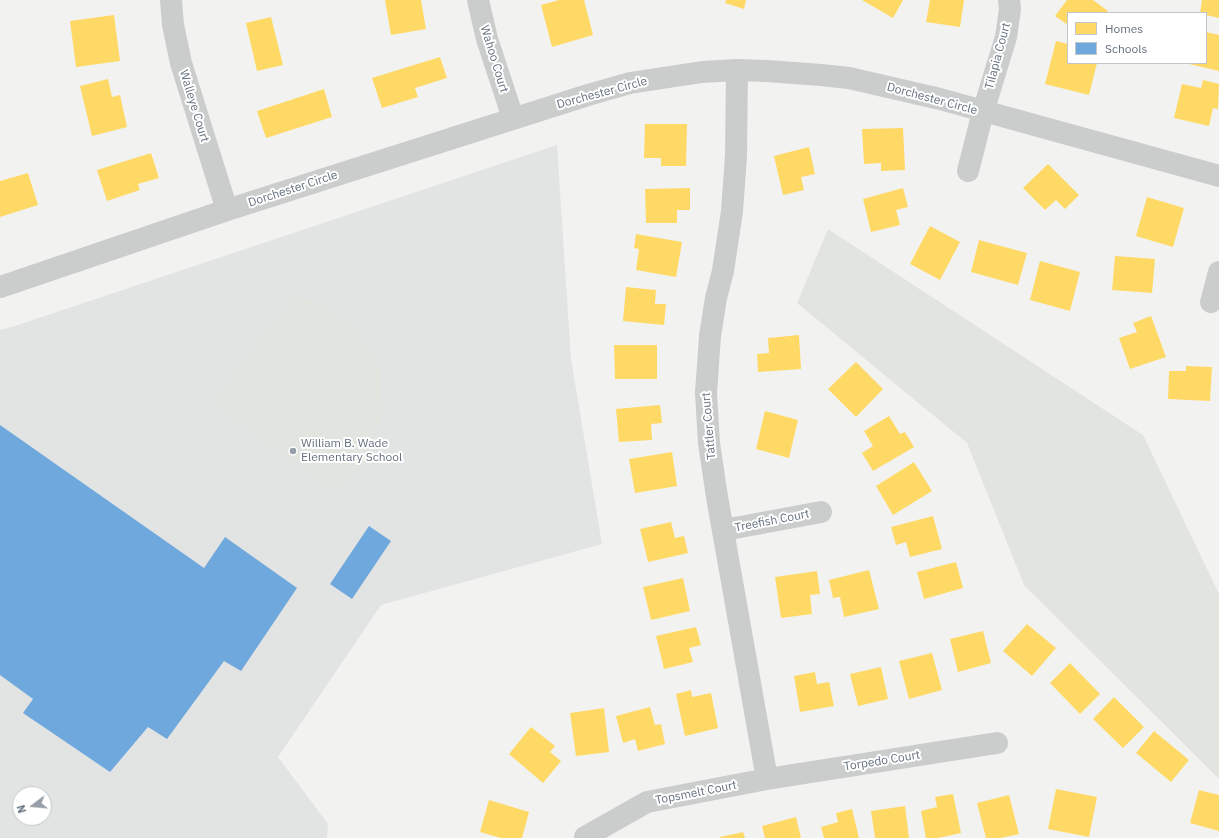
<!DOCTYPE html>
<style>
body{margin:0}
#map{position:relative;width:1219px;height:838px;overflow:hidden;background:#f2f3f1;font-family:"IBM Plex Sans",sans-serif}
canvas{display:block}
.legend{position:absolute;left:1067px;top:12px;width:140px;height:52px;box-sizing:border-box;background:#fff;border:1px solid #c1c6cc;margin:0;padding:5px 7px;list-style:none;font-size:12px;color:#64717f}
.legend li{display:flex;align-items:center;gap:8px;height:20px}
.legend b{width:20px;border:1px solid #c1c6cc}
.north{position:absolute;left:12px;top:786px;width:40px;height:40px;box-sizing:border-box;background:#fff;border:1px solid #c1c6cc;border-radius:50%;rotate:254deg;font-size:11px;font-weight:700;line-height:16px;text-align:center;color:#64717f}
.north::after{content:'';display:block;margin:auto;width:14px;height:18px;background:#969ea7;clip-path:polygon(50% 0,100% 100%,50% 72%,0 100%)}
</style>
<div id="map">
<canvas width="1219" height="838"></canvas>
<ul class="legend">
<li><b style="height:11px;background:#ffd966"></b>Homes</li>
<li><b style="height:11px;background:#6fa8dc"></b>Schools</li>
</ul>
<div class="north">N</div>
</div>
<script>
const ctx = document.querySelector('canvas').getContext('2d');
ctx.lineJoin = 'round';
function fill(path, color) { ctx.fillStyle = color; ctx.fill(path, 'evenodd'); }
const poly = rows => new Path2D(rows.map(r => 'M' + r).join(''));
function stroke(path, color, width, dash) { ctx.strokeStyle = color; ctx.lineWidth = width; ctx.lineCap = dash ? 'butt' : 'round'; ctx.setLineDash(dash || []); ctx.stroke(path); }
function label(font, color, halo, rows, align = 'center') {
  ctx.font = font + ' "IBM Plex Sans",sans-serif'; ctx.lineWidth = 4; ctx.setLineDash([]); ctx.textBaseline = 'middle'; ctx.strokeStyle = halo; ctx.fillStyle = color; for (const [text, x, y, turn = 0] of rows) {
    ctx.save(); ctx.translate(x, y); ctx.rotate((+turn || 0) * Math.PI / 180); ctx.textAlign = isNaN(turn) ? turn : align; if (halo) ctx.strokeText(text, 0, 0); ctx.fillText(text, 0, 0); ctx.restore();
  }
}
fill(poly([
 [557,145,571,359,602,544,381,605,278,757,328,824,327,838,0,838,0,330,15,326],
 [20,794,44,794,44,818,20,818]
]), '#e2e4e3');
fill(poly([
 [828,229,1143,435,1219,594,1219,779,1024,585,967,443,797,303],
 [294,297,323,305,352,327,379,366,382,413,361,467,334,490,219,408,217,396]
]), '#e2e5df');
fill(poly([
 [385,0,421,0,426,29,391,35],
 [559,0,584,0,593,35,552,47,541,5],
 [726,0,746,0,744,9,725,3],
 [862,0,903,0,893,18],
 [930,0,964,0,960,27,926,22],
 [1067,0,1093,0,1108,11,1107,13,1068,13,1068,25,1055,16],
 [1202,0,1219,0,1219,18,1206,15,1206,13,1200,13],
 [114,15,120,61,76,67,70,21],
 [271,17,283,65,257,71,246,23],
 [1206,32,1219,35,1219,71,1189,64,1206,63],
 [1056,41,1068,44,1068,63,1097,63,1089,95,1045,84],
 [440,57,447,78,415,88,418,97,382,108,372,78],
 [108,79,112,97,120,95,127,127,92,136,80,86],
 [1203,80,1219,84,1218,109,1213,108,1209,126,1174,118,1182,84,1201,88],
 [324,89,332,117,266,138,257,111],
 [645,124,687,124,686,166,661,166,661,158,644,158],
 [903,128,905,170,881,171,881,163,864,164,862,129],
 [809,147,815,174,801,177,804,190,783,195,774,156],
 [151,153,159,178,138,184,140,190,107,201,97,170],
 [1048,164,1079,195,1065,209,1056,200,1045,210,1023,188],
 [28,173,38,205,0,217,0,181],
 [690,188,690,210,677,210,677,223,646,223,645,189],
 [903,188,908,207,896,210,900,225,871,232,863,199],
 [1147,197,1184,208,1173,247,1136,236],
 [930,226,960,242,940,280,910,264],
 [636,234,682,242,676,277,636,270,639,249,634,248],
 [979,240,1027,253,1018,285,971,272],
 [1115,256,1155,259,1152,293,1112,290],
 [1040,261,1080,272,1070,311,1030,300],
 [626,287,656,290,655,304,666,304,664,325,623,321],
 [1151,316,1166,357,1130,369,1119,338,1137,332,1133,323],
 [799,335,801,369,758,372,757,354,769,353,768,338],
 [614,345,657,345,657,379,615,379],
 [856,362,883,389,856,417,828,389],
 [1186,366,1212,367,1210,401,1168,399,1169,371,1186,371],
 [660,405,662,423,651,424,652,440,619,442,616,409],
 [765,411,798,420,789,458,756,449],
 [889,416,900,434,905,432,914,447,873,471,862,453,873,446,864,431],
 [672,452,677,486,635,493,629,459],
 [914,462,932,491,893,515,876,486],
 [933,516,942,549,910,557,906,542,896,545,891,527],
 [671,522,675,538,684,536,688,553,648,562,640,529],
 [956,562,963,588,924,599,917,572],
 [869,570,879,609,844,617,840,597,833,598,829,580],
 [817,571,820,594,810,595,812,614,781,618,775,577],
 [683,578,690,611,651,620,643,587],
 [1027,624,1056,648,1032,676,1003,651],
 [696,627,701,645,689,648,693,662,664,669,656,636],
 [983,631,991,663,958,672,950,639],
 [932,653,942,690,909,699,899,661],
 [1070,663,1100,694,1080,714,1050,683],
 [881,667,888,699,858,706,850,674],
 [815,672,817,684,829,682,834,706,800,712,794,676],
 [691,690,692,697,711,693,718,728,685,736,676,694],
 [1114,697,1144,727,1123,748,1093,719],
 [650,707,655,725,661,724,665,744,638,751,635,739,623,743,616,716],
 [604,708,609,752,576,756,570,713],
 [531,727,555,746,550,752,561,761,543,783,509,754],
 [1154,731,1189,760,1171,782,1136,753],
 [1056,789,1097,797,1089,837,1048,829],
 [1199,790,1219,795,1219,831,1190,823],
 [953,794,961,833,938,838,926,838,921,811,937,807,935,797],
 [1009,795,1019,834,1001,838,986,838,977,803],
 [489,800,529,812,522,838,501,838,480,832],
 [905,806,909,838,875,838,871,811],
 [852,809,859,838,824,838,821,827,838,822,836,813],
 [796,817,801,838,765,838,762,826],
 [743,832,745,838,720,838,720,837]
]), '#ffd966');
fill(poly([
 [0,425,204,568,225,537,297,588,241,671,224,661,167,739,148,727,110,772,23,713,33,699,0,675],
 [369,526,391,541,352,599,330,584]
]), '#6fa8dc');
stroke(poly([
 [171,0,173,25,181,63,227,210],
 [478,0,487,39,513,118],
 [737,70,736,156,732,211,723,271,716,298,710,336,706,393,709,443,717,497,767,779],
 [968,171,983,112,1006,37,1010,9,1009,0],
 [0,287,227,210,588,95,630,83,702,72,737,70,767,71,821,75,849,78,940,99,1219,176],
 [1211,302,1219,272],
 [724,530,821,512],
 [585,837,647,802,767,779,997,743]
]), '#cbcccc', 22);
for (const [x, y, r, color] of [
 [293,451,4,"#969ea7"]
]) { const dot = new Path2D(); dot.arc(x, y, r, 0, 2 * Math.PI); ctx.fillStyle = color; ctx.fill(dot); stroke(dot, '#fff', 1.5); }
label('12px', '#64717f', '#fff', [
 ["Tilapia Court",998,56,-75],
 ["Wahoo Court",494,59,73],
 ["Dorchester Circle",602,93,-15],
 ["Dorchester Circle",932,99,15],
 ["Walleye Court",194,106,73],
 ["Dorchester Circle",293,189,-18],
 ["Tattler Court",709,426,-95],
 ["Treefish Court",772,521,-11],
 ["Torpedo Court",882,761,-9],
 ["Topsmelt Court",696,793,-11]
]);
label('12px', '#64717f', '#fff', [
 ["William B. Wade",301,444],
 ["Elementary School",301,458]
], 'left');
</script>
